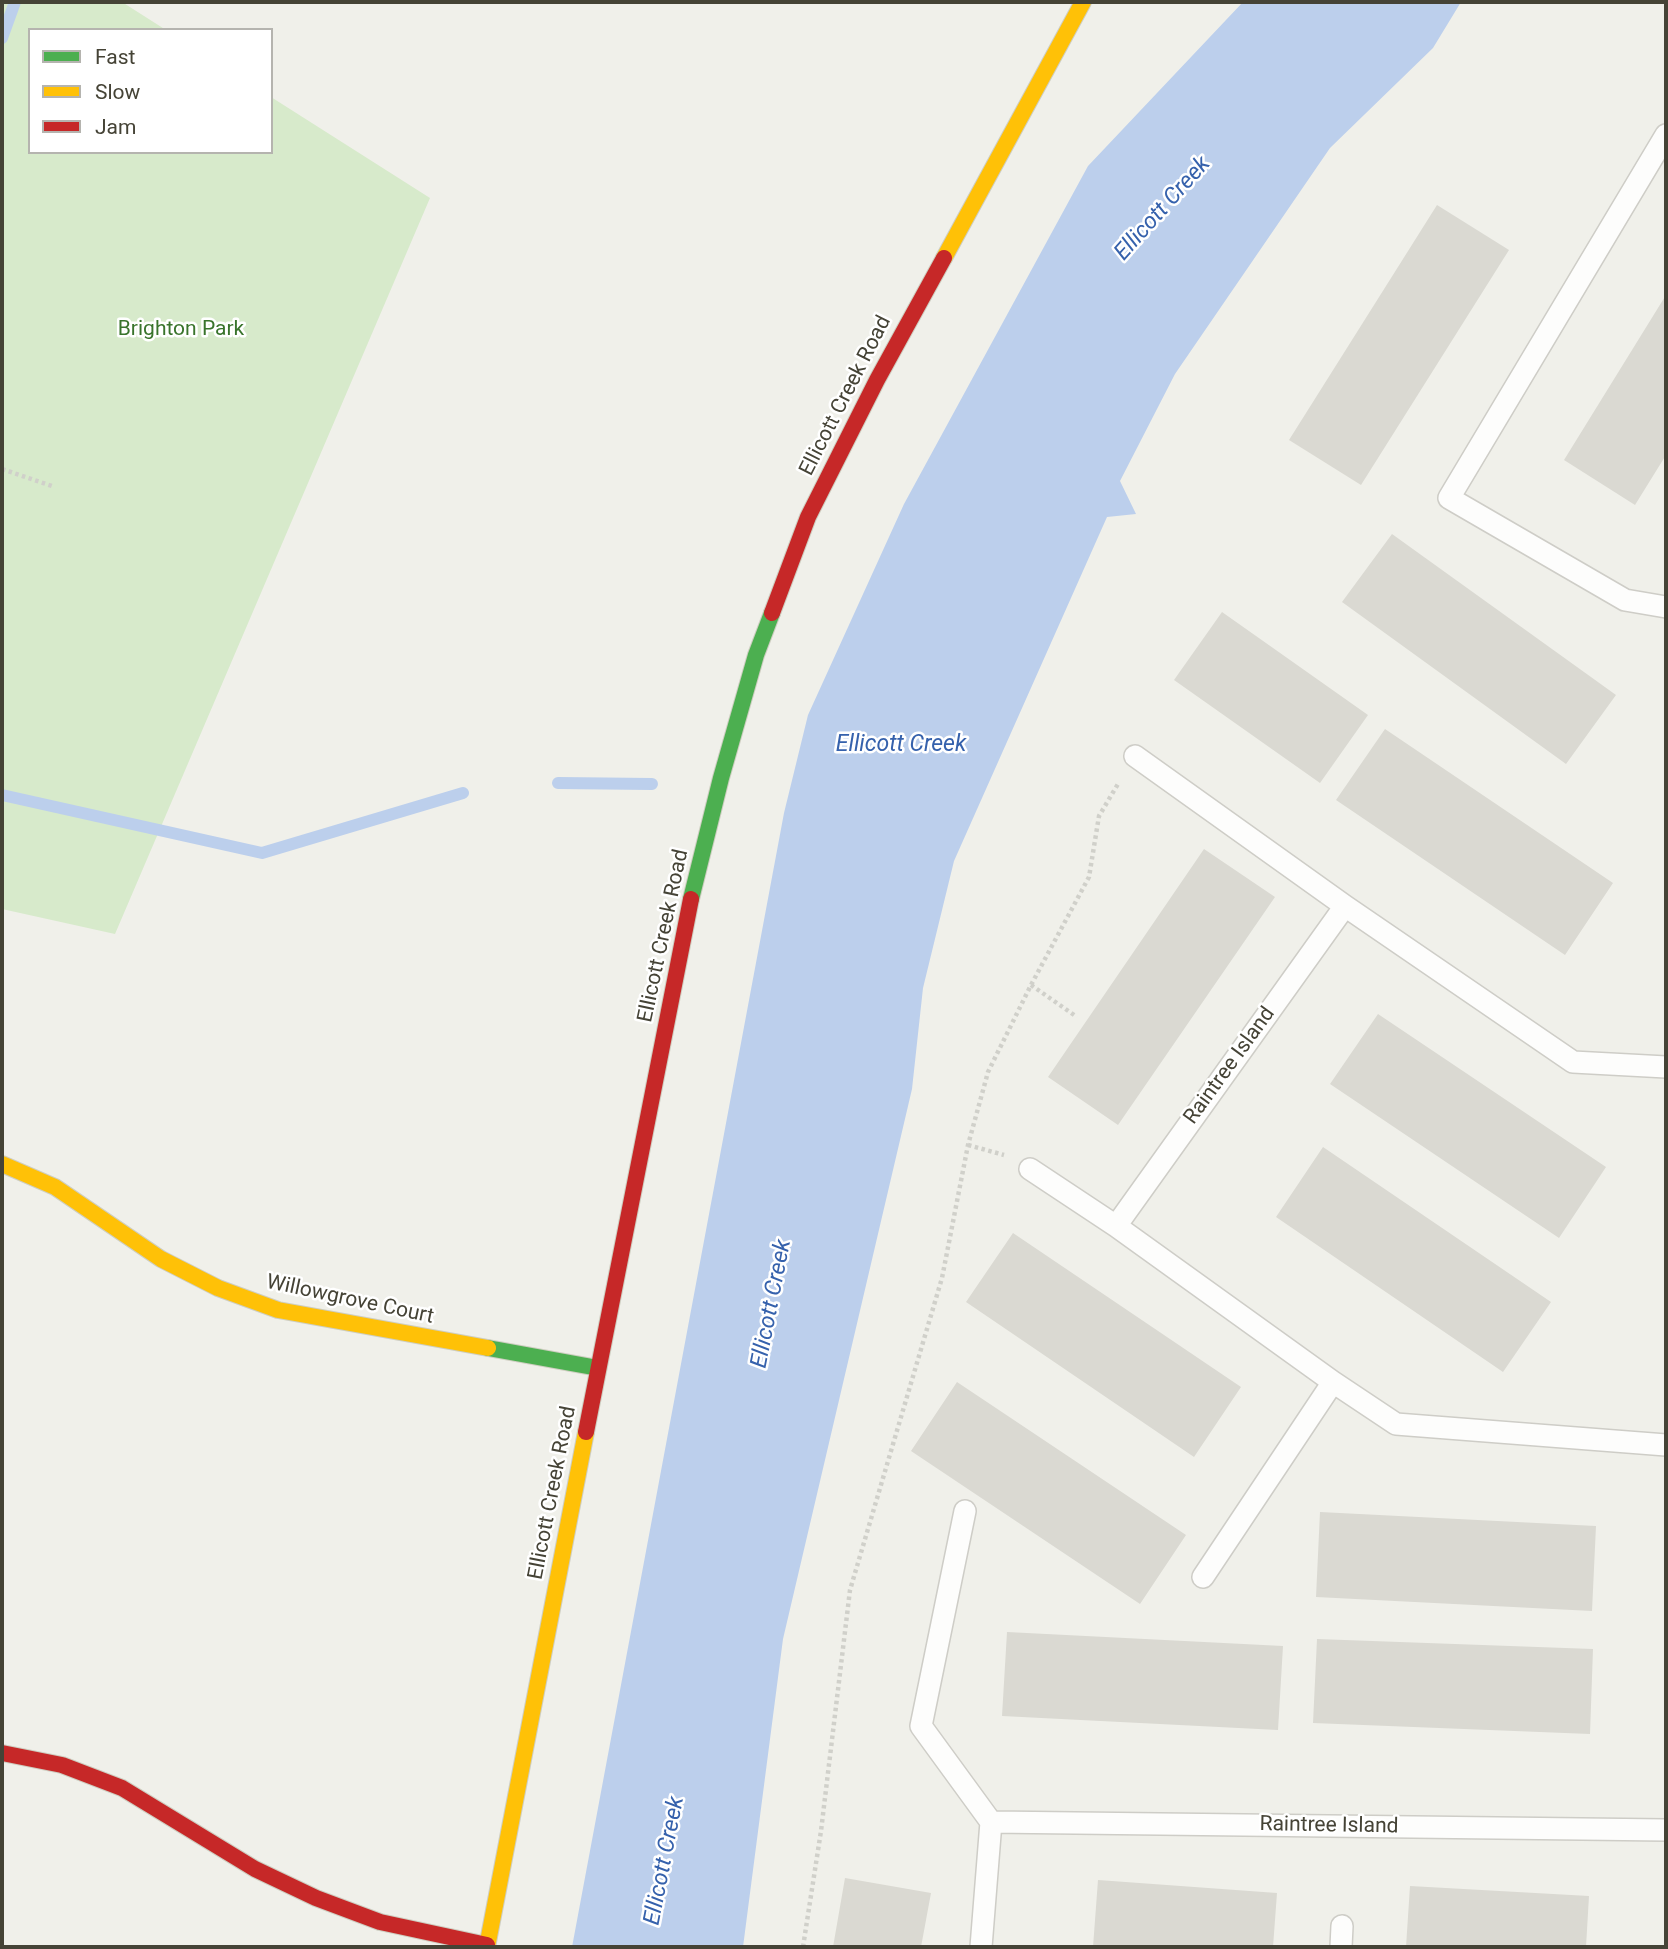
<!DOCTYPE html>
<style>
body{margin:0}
#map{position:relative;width:1668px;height:1949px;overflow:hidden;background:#f0f0ea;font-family:Roboto,sans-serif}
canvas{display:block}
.frame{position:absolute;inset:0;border:4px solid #454336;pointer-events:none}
.legend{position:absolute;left:28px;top:28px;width:245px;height:126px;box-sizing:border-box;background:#fff;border:2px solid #b5b4af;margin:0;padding:9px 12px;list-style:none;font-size:21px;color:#454336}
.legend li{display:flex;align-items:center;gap:14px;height:35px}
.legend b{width:35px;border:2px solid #b5b4af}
</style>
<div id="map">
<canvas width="1668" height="1949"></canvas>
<div class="frame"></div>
<ul class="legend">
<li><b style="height:9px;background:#4caf50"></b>Fast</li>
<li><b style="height:9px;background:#ffc107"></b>Slow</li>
<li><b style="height:9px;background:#c62828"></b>Jam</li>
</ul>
</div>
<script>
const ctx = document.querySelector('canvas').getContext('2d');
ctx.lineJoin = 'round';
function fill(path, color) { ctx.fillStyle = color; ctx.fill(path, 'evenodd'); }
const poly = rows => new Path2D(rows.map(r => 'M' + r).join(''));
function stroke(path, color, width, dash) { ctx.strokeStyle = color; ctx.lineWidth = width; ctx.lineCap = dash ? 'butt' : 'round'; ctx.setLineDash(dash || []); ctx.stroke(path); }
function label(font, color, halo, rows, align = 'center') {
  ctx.font = font + ' Roboto,sans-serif'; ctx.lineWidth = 5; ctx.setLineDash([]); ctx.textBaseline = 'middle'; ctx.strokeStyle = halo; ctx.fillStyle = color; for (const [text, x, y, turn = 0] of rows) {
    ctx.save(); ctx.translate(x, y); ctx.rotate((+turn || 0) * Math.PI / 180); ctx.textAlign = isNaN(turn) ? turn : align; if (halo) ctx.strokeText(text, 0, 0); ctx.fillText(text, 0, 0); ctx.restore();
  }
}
fill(poly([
 [2,2,122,2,166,30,30,30,30,152,271,152,271,97,430,198,115,934,2,909]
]), '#d7eacb');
fill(poly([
 [1243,2,1461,2,1433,48,1330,148,1175,374,1120,481,1136,514,1107,517,954,861,923,988,912,1089,783,1639,743,1947,572,1947,784,813,808,715,904,504,1088,166]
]), '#bccfec');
stroke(poly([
 [2,38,15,2],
 [558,783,652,784],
 [2,795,262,853,463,793]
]), '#bccfec', 12);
fill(poly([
 [1437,205,1509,250,1361,485,1289,440],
 [1666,295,1666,455,1635,505,1564,460],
 [1392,534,1616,695,1566,764,1342,602],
 [1222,612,1368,715,1320,783,1174,680],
 [1385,729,1613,883,1565,955,1336,800],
 [1204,849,1275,897,1118,1125,1048,1077],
 [1378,1014,1606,1167,1559,1238,1330,1084],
 [1323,1147,1551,1302,1503,1372,1276,1217],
 [1013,1233,1241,1387,1194,1457,966,1302],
 [957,1382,1186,1535,1140,1604,911,1451],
 [1320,1512,1596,1526,1592,1611,1316,1597],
 [1007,1632,1283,1646,1278,1730,1002,1716],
 [1317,1639,1593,1649,1590,1734,1313,1723],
 [845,1878,931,1893,921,1947,833,1947],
 [1098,1880,1277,1893,1273,1947,1093,1947],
 [1410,1886,1589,1896,1586,1947,1406,1947]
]), '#dad9d2');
const lane = poly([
 [1666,135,1449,498,1625,600,1666,607],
 [1135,756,1345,906,1573,1062,1666,1067],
 [1345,906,1116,1226,1333,1382,1396,1424,1666,1445],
 [1030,1169,1116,1226],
 [965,1511,921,1726,991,1822,981,1947],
 [1203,1577,1333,1382],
 [991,1822,1666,1830],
 [1341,1947,1342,1926]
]);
const fast = poly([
 [691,899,721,778,756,655,772,613],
 [488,1348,598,1368]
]);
const slow = poly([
 [944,258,1083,2],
 [2,1164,55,1187,161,1259,218,1288,278,1310,488,1348],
 [487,1947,586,1432]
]);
const jam = poly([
 [772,613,808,517,877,380,944,258],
 [586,1432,691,899],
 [2,1753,62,1765,122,1788,255,1869,316,1898,380,1922,487,1945]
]);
stroke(lane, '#cecdc7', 24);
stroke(fast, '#cecec1', 18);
stroke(slow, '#cecec1', 18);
stroke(jam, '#cecec1', 18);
stroke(poly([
 [2,469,52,486],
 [1031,985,1077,1017],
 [968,1145,1004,1155],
 [803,1947,821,1831,850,1590,942,1278,968,1145,988,1072,1031,985,1089,877,1099,816,1118,784]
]), '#d0d0ca', 4.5, [3.5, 3.5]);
stroke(lane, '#fdfdfc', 21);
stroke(fast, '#4caf50', 16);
stroke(slow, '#ffc107', 16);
stroke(jam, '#c62828', 16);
label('21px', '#39742c', '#fff', [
 ["Brighton Park",181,330]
]);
label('21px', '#454336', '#fff', [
 ["Ellicott Creek Road",846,396,-63],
 ["Ellicott Creek Road",664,936,-78],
 ["Raintree Island",1230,1066,-54],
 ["Willowgrove Court",350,1300,12],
 ["Ellicott Creek Road",553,1493,-79],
 ["Raintree Island",1329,1826,1]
]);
label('italic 23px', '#3561ac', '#fff', [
 ["Ellicott Creek",1163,209,-48],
 ["Ellicott Creek",901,745],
 ["Ellicott Creek",772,1304,-79],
 ["Ellicott Creek",665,1861,-79]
]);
</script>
